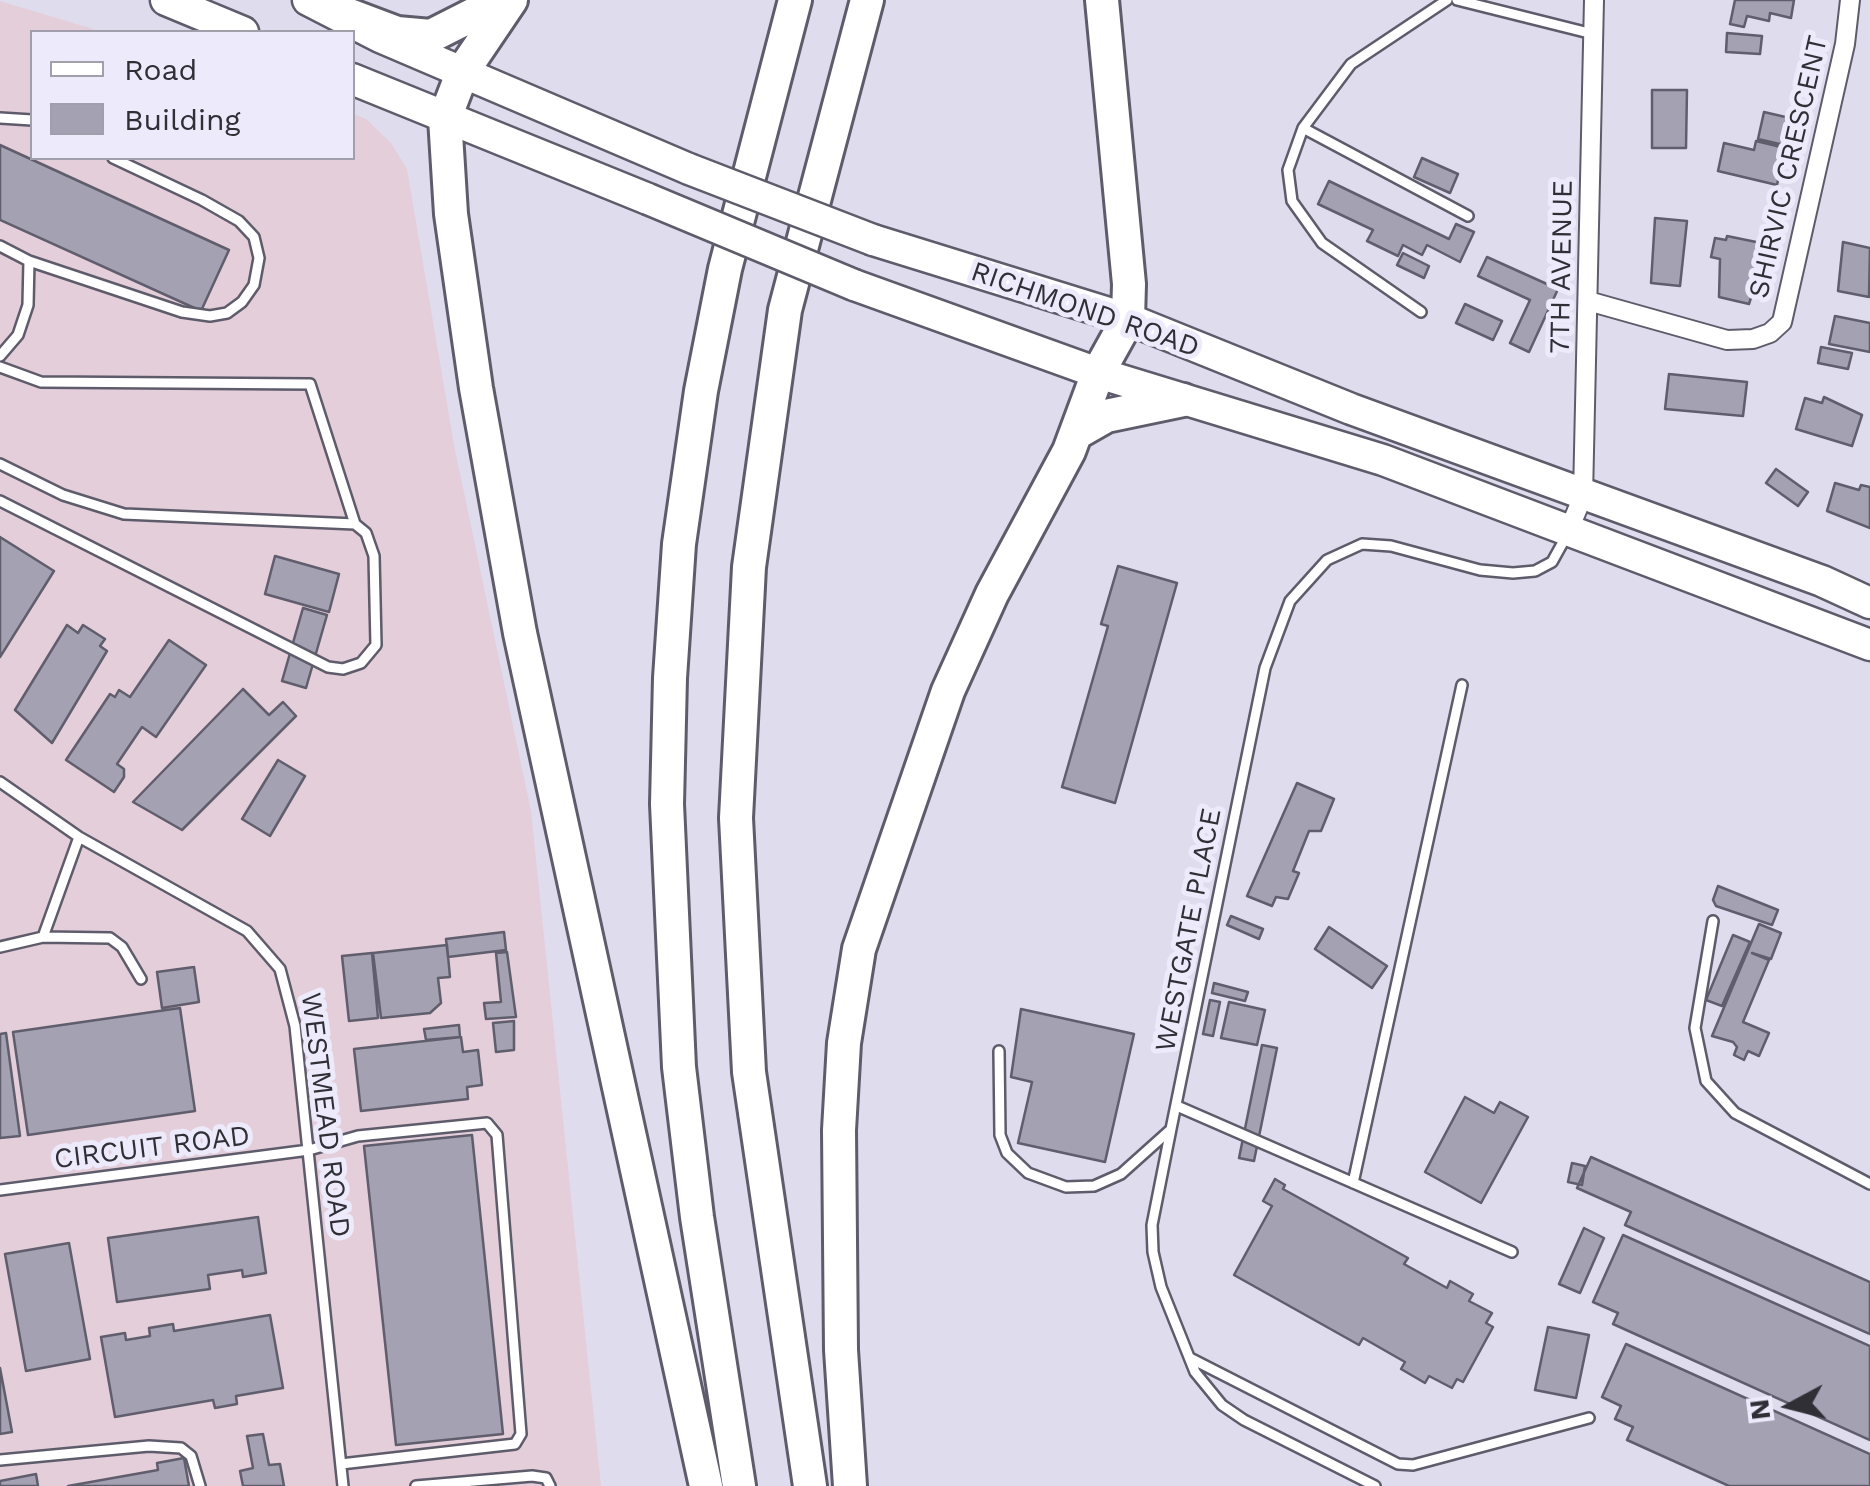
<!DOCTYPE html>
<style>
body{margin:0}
#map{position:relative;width:1870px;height:1486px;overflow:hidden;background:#dfdcee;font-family:"Work Sans",sans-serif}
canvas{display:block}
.legend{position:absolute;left:30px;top:30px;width:325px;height:130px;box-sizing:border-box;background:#eceafb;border:2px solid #a19fac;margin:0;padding:12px 18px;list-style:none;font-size:30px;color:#302f36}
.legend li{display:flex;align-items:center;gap:20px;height:50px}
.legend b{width:50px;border:2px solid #a19fac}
.north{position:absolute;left:1740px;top:1356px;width:100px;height:100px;-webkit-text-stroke:8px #eceafb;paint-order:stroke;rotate:263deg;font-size:28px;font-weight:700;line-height:40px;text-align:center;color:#302f36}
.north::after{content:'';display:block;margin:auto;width:35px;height:45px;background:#302f36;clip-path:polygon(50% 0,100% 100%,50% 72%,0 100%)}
</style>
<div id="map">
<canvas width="1870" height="1486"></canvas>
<ul class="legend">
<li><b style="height:12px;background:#fff"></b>Road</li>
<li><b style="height:28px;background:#a3a1b2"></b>Building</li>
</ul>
<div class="north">N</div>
</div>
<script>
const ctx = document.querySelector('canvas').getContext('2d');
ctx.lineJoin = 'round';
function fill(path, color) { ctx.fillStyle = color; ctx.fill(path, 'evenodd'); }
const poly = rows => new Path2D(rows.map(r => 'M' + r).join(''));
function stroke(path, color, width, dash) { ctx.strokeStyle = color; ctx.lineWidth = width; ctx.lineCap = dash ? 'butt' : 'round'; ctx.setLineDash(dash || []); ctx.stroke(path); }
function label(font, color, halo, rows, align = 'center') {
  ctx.font = font + ' "Work Sans",sans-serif'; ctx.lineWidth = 10; ctx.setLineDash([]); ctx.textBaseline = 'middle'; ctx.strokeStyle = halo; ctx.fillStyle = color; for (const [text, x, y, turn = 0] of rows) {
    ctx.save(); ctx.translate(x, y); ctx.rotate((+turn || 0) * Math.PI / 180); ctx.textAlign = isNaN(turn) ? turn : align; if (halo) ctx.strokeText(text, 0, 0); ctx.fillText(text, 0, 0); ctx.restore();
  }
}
fill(poly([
 [0,1,103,32,32,32,32,158,352,158,353,114,366,119,391,143,407,169,454,445,531,811,601,1486,0,1486]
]), '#e4ceda');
const building = poly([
 [1735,0,1794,0,1791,18,1770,13,1769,21,1747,16,1744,27,1730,24,1735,0],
 [1727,33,1762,36,1760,54,1726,52,1727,33],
 [1652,90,1687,90,1686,148,1652,148,1652,90],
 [1764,112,1794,119,1788,146,1758,139,1764,112],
 [1756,141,1785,148,1777,185,1718,171,1724,143,1754,150,1756,141],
 [0,145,229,250,201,311,0,220,0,145],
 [1422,158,1458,174,1450,193,1414,177,1422,158],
 [1329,181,1449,239,1456,224,1474,232,1460,262,1427,245,1422,255,1403,245,1398,256,1367,241,1373,230,1318,204,1329,181],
 [1655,218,1687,221,1680,286,1651,283,1655,218],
 [1727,236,1761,243,1758,259,1763,260,1749,304,1719,297,1720,259,1711,257,1715,238,1726,240,1727,236],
 [1843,242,1870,248,1869,297,1838,291,1843,242],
 [1403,253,1429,266,1424,278,1397,265,1403,253],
 [1487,257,1558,289,1529,352,1510,343,1530,300,1478,276,1487,257],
 [1465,304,1502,321,1493,340,1456,323,1465,304],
 [1835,316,1870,323,1870,352,1829,344,1835,316],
 [1821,347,1852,353,1848,369,1818,363,1821,347],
 [1669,374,1747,382,1743,416,1665,409,1669,374],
 [1824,397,1862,415,1852,446,1796,429,1805,398,1822,403,1824,397],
 [1776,469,1808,492,1798,506,1766,483,1776,469],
 [1835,483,1859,490,1861,485,1870,487,1870,528,1827,511,1835,483],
 [0,537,54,571,0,657,0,537],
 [275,556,339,574,329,612,265,594,275,556],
 [1118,566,1177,583,1115,803,1062,787,1108,626,1101,624,1118,566],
 [303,608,327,615,306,688,282,681,303,608],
 [67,625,78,633,83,625,105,639,100,646,107,651,52,743,15,710,67,625],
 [169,640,206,665,156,737,142,727,117,764,124,769,124,777,114,792,66,760,110,694,115,697,119,690,130,697,169,640],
 [243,689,269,715,283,702,296,716,182,830,133,802,243,689],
 [278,760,305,776,270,836,242,819,278,760],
 [1297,783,1334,799,1321,831,1309,831,1293,871,1299,873,1288,899,1276,897,1272,906,1247,896,1297,783],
 [1718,886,1778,910,1772,925,1716,906,1713,900,1718,886],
 [1231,916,1263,929,1259,939,1227,925,1231,916],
 [1759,924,1781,933,1771,959,1752,953,1769,960,1743,1022,1769,1033,1759,1056,1748,1051,1744,1060,1734,1055,1737,1047,1733,1042,1712,1036,1759,924],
 [1329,927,1387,966,1372,988,1315,949,1329,927],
 [504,932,506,950,448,957,446,939,504,932],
 [1733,935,1750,942,1722,1006,1706,1000,1733,935],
 [447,945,450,977,438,978,441,1003,430,1013,381,1018,373,953,447,945],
 [507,952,516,1017,486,1019,484,1003,501,1002,496,953,507,952],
 [372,953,378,1018,349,1021,342,956,372,953],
 [194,967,199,1002,162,1008,157,972,194,967],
 [1214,983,1248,992,1245,1001,1212,993,1214,983],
 [1210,1000,1220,1002,1213,1036,1203,1034,1210,1000],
 [1229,1002,1265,1010,1257,1045,1221,1038,1229,1002],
 [180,1008,195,1111,28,1135,13,1032,180,1008],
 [1021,1009,1134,1034,1105,1162,1018,1143,1032,1082,1011,1077,1021,1009],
 [514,1021,514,1050,496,1052,493,1023,514,1021],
 [459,1025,460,1037,426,1040,424,1029,459,1025],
 [6,1033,20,1136,0,1138,0,1034,6,1033],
 [461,1037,463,1052,478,1050,482,1085,467,1087,468,1099,361,1111,354,1049,461,1037],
 [1262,1045,1277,1048,1254,1161,1239,1158,1262,1045],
 [1465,1097,1494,1113,1500,1102,1528,1117,1481,1203,1425,1172,1465,1097],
 [472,1135,503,1434,396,1445,364,1146,472,1135],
 [1591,1157,1870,1282,1870,1334,1625,1225,1631,1212,1577,1188,1591,1157],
 [1572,1163,1585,1166,1582,1185,1568,1182,1572,1163],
 [1275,1179,1285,1185,1283,1189,1408,1258,1404,1264,1447,1288,1450,1281,1473,1294,1469,1301,1492,1313,1486,1323,1493,1327,1463,1382,1457,1379,1452,1388,1429,1376,1425,1383,1401,1369,1405,1362,1363,1338,1359,1345,1234,1275,1272,1206,1263,1201,1275,1179],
 [258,1217,266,1273,243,1277,242,1270,208,1275,210,1289,117,1302,108,1238,258,1217],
 [1584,1228,1604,1238,1580,1293,1559,1284,1584,1228],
 [1623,1235,1870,1346,1870,1440,1613,1324,1618,1313,1593,1302,1623,1235],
 [69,1243,90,1359,26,1371,5,1254,69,1243],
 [270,1315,283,1388,236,1396,237,1404,215,1408,213,1400,115,1417,101,1337,125,1333,126,1340,150,1336,149,1328,173,1324,174,1331,270,1315],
 [1548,1327,1589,1335,1576,1398,1535,1390,1548,1327],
 [1626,1344,1870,1454,1870,1486,1729,1486,1627,1440,1633,1427,1615,1419,1621,1406,1602,1397,1626,1344],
 [0,1368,12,1432,0,1434,0,1368],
 [263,1434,269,1465,280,1464,284,1486,243,1486,240,1471,253,1468,247,1436,263,1434],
 [184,1458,189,1486,68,1486,158,1470,157,1463,184,1458],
 [36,1474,38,1486,0,1486,0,1481,36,1474]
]);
fill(building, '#a3a1b2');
stroke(building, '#605e6d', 2.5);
const service = poly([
 [1457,0,1593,34],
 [0,118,32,120],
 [1303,128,1468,216],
 [0,246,29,261,182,312,210,316,227,313,242,302,254,285,259,258,254,237,239,221,202,200,113,158],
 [1421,312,1322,243,1292,201,1288,170,1303,128,1351,64,1447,0],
 [0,356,18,335,28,305,29,261],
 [0,367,41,382,310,384,355,524],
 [0,464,63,495,124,514,355,524,366,533,374,556,376,645,361,663,343,669,328,667,0,501],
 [0,782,79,837,247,931,280,969,295,1026,343,1486],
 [1713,921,1695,1028,1706,1081,1735,1113,1870,1184],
 [43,937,79,837],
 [0,947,43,937,110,938,122,947,141,979],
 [999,1051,1000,1135,1007,1153,1028,1173,1066,1187,1094,1186,1121,1174,1169,1131],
 [1177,1106,1512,1252],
 [1353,1183,1462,685],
 [0,1190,309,1150,358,1136,487,1123,497,1135,521,1434,515,1444,341,1464],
 [1190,1358,1398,1464,1413,1465,1589,1418],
 [0,1460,149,1446,181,1448,191,1456,200,1486],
 [416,1486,532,1476,546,1478,550,1486],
 [1375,1486,1244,1420,1222,1405,1195,1372,1161,1287,1153,1252,1152,1225,1171,1129,1265,668,1290,601,1327,560,1362,544,1391,546,1480,570,1513,573,1535,571,1552,562,1567,535]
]);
const minor = poly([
 [1588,301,1727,340,1753,339,1770,333,1782,322,1845,44,1850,0],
 [1568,532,1583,496,1594,0]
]);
const trunk = poly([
 [166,0,243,32],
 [308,0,380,37,689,169],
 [352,79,648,199],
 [873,240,1128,319,1351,409,1822,581,1870,603],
 [854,285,1098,373,1383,460,1870,645]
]);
const motorway = poly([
 [511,0,463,71,445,118,451,214,476,388,520,633,706,1486],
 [328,7,397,33,431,36,502,0],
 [1078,432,1106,416,1183,400],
 [739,1486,697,1217,679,1067,667,804,670,678,679,544,701,391,725,269,795,0],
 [810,1486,749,1072,736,818,749,567,785,310,867,0],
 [850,1486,841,1350,839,1130,844,1043,859,949,948,691,992,594,1069,451,1098,373,1128,319,1129,284,1102,0]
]);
stroke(service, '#5e5c6b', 14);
stroke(minor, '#5e5c6b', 22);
stroke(trunk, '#5e5c6b', 35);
stroke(motorway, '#5e5c6b', 38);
stroke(service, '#fff', 9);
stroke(minor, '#fff', 18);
stroke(trunk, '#fff', 30);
stroke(motorway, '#fff', 32);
const trunkBridge = poly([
 [689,169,873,240],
 [648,199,854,285]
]);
stroke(trunkBridge, '#5e5c6b', 35, []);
stroke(trunkBridge, '#fff', 30);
label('28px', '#302f36', '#eceafb', [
 ["SHIRVIC CRESCENT",1789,167,-77],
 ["7TH AVENUE",1562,267,-89],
 ["RICHMOND ROAD",1085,310,19],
 ["WESTGATE PLACE",1189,930,-79],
 ["WESTMEAD ROAD",325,1115,83],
 ["CIRCUIT ROAD",152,1148,-7]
]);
</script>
